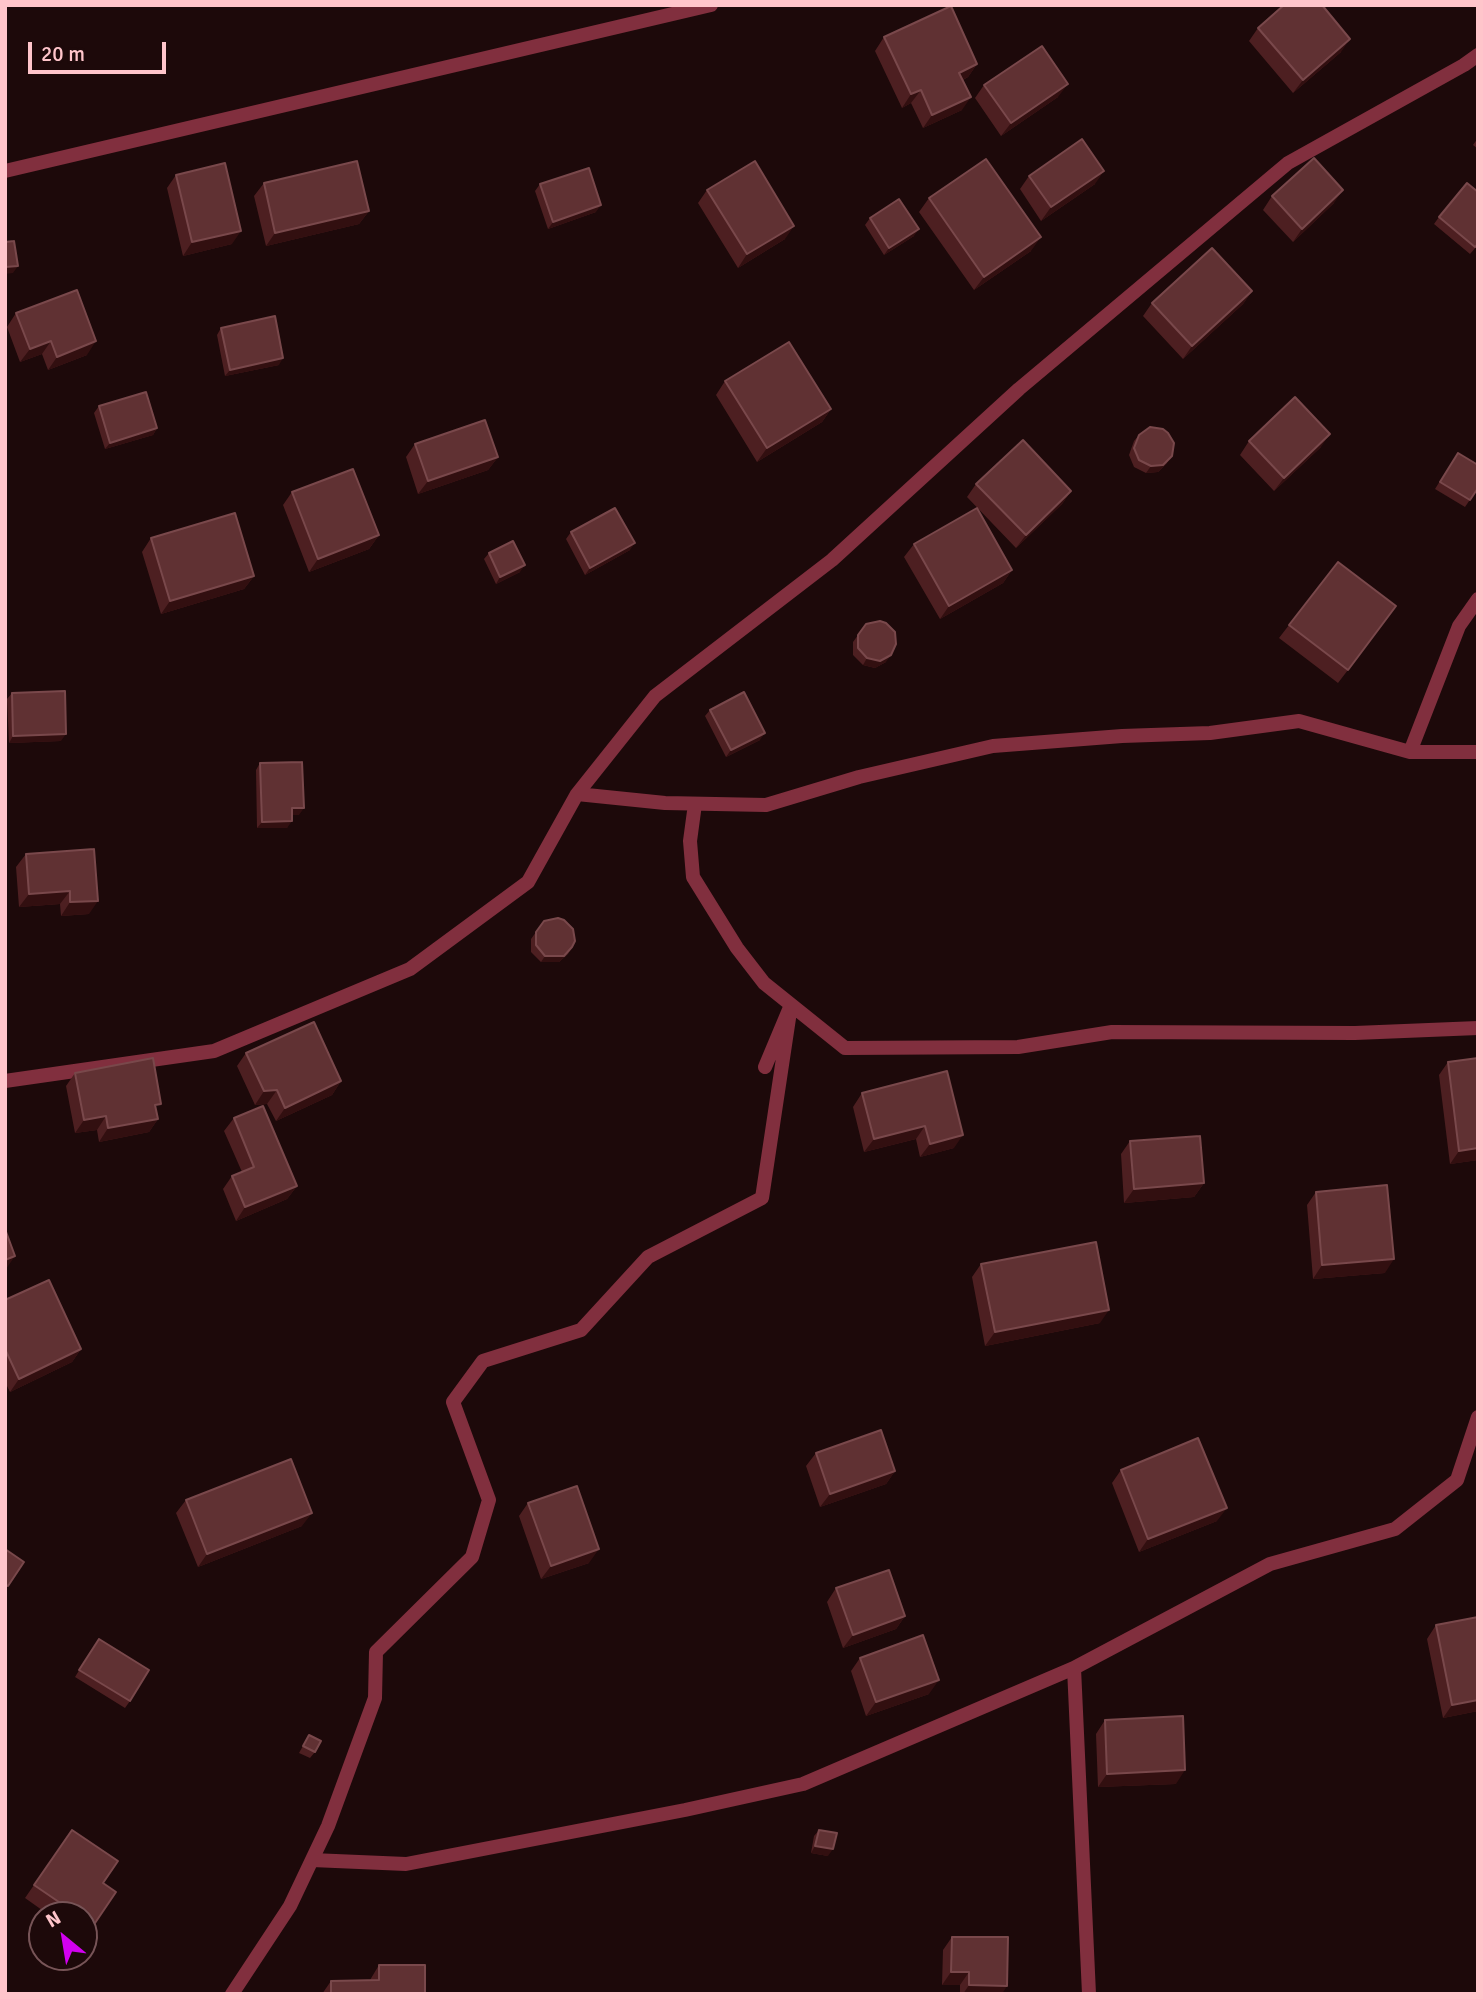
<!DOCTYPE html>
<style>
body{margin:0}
#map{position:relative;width:1483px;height:1999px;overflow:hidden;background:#1d090a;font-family:Signika,sans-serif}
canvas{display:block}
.frame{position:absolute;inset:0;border:7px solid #ffc5cb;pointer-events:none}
.north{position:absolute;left:28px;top:1901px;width:70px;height:70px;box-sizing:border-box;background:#1d090a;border:2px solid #775457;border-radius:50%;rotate:330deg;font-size:19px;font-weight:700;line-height:28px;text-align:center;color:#ffc5cb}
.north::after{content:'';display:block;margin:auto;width:24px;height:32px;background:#d200f0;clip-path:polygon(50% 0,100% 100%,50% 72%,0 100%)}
.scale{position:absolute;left:28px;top:42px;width:138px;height:32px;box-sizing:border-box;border:4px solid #ffc5cb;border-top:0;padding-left:9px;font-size:21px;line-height:24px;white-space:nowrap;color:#ffc5cb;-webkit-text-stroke:5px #1d090a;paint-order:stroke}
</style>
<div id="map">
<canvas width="1483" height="1999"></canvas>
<div class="frame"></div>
<div class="north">N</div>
<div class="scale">20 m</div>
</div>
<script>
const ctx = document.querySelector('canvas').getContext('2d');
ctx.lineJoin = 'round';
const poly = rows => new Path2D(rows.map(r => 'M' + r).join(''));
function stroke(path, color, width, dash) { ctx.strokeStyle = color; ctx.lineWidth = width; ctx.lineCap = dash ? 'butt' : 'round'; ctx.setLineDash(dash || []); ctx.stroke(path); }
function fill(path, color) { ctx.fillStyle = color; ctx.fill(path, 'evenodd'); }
stroke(poly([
 [5,171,711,5],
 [1410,752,1459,626,1478,599],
 [577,794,665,803,766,805,859,777,993,746,1122,736,1210,733,1299,721,1410,752,1478,752],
 [695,804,690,841,693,877,737,948,764,983,845,1048,1018,1047,1112,1032,1355,1033,1478,1028],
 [5,1081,214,1051,410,969,528,882,577,794,655,696,832,560,1019,389,1288,163,1464,65,1478,55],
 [1074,1668,1089,1994],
 [312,1860,406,1864,685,1810,803,1784,1074,1668,1270,1564,1395,1529,1457,1480,1478,1417],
 [232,1994,290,1906,328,1826,375,1698,376,1652,472,1557,489,1500,453,1402,483,1361,581,1330,648,1257,762,1198,791,1005,765,1067]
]), '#812f3e', 14);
fill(poly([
 [1258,28,1341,52,1293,93,1249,41],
 [884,37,977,64,968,77,963,80,962,110,923,128,911,103,902,108,875,51],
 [984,85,1058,97,1001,136,975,98],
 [1478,138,1478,149,1473,145],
 [176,175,232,244,183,256,167,188],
 [1029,176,1095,184,1041,221,1020,189],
 [264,183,369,211,359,224,266,246,254,196],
 [540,184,596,212,548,229,535,191],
 [707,190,785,239,738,268,698,203],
 [1272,196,1334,203,1293,242,1263,210],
 [929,198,1031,251,974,290,919,212],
 [1439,217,1478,245,1470,254,1434,224],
 [870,218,914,236,884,255,865,225],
 [1252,291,1243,304,1183,359,1143,316,1152,303],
 [16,313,87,355,48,370,42,354,20,362,7,327],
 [221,328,279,365,225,376,217,335],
 [725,381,831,409,822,422,757,462,716,395],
 [99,406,157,428,153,435,105,449,94,413],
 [1139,435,1167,463,1158,472,1146,473,1134,467,1129,455,1134,441],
 [1249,441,1321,447,1274,491,1240,455],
 [415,444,498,457,488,470,418,494,406,457],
 [1453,460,1478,488,1465,507,1435,489],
 [976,484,1071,491,1062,504,1016,548,967,497],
 [292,492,379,535,369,549,309,572,283,505],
 [571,532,630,550,585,575,566,539],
 [151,538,254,576,244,589,161,614,142,552],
 [914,544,1012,570,1003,583,940,619,904,557],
 [489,553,520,572,496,584,484,559],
 [1387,619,1338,683,1279,638,1289,625],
 [866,624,886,662,875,668,863,665,853,655,853,642],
 [12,693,61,741,9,743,7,699],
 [710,710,760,740,726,757,705,716],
 [260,763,299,815,292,815,287,828,257,828,256,770],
 [94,849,89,914,61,916,60,904,19,907,16,867,26,854],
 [544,921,572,947,568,954,559,962,541,962,531,952,531,939],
 [246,1053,341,1081,332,1095,276,1121,267,1104,255,1105,237,1066],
 [1448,1062,1478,1160,1450,1164,1439,1075],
 [947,1071,954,1148,920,1157,916,1139,864,1152,853,1107,862,1093],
 [75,1073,156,1111,158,1119,149,1132,99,1142,97,1130,75,1133,66,1086],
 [234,1118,297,1186,287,1199,236,1221,223,1189,232,1176,242,1172,224,1131],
 [1130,1141,1204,1183,1194,1197,1124,1203,1121,1154],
 [1316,1192,1385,1273,1313,1279,1307,1205],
 [981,1264,1100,1323,985,1346,972,1277],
 [5,1300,81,1349,72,1362,10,1392,5,1382],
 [816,1453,895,1471,886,1484,820,1507,806,1466],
 [1121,1470,1217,1521,1139,1552,1112,1483],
 [186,1500,302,1526,198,1567,176,1513],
 [528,1503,589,1563,541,1579,519,1516],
 [836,1588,905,1616,896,1629,843,1648,827,1602],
 [1436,1625,1478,1711,1443,1718,1427,1639],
 [94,1646,130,1701,125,1708,75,1677],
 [860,1658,929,1694,866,1716,851,1671],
 [1105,1720,1176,1784,1098,1787,1096,1734],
 [309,1735,315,1752,310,1758,299,1753],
 [72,1830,103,1883,116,1892,84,1938,84,1915,49,1915,25,1898],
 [819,1830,828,1856,811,1853,814,1836],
 [952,1937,1002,1994,960,1994,960,1985,942,1985,943,1950],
 [379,1965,425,1994,322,1994,331,1981,370,1980]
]), '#4d1f21');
fill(poly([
 [1350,39,1341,52,1293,93,1303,80],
 [977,64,968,77,950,86,959,73],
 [1068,84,1058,97,1001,136,1011,123],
 [921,90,911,103,902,108,911,94],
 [971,97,962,110,923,128,932,115],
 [1104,171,1095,184,1041,221,1051,207],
 [1343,190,1334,203,1293,242,1302,229],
 [601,205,596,212,548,229,553,222],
 [369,211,359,224,266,246,275,233],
 [794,226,785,239,738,268,747,254],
 [919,229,914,236,884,255,889,248],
 [241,231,232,244,183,256,192,242],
 [1041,237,1031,251,974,290,984,277],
 [18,266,13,273,5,274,5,267],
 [1252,291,1243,304,1183,359,1192,346],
 [51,341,42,354,20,362,30,349],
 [96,341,87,355,48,370,57,357],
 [283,358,279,365,225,376,230,370],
 [831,409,822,422,757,462,767,448],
 [157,428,153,435,105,449,110,443],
 [1330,434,1321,447,1274,491,1284,478],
 [1172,456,1167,463,1158,472,1146,473,1151,466],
 [498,457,488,470,418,494,428,481],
 [1071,491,1062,504,1016,548,1026,535],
 [379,535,369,549,309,572,318,559],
 [635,543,630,550,585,575,590,568],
 [525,565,520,572,496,584,500,577],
 [1012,570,1003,583,940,619,949,606],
 [254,576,244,589,161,614,170,601],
 [891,655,886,662,875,668,863,665,867,658],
 [765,733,760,740,726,757,731,750],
 [66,734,61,741,9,743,13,736],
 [292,808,304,808,299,815,287,815],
 [292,821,287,828,257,828,262,822],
 [70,891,60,904,19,907,29,894],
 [98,901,89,914,61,916,70,902],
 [572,947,568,954,559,962,541,962,545,956],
 [341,1081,332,1095,276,1121,285,1108],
 [277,1090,267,1104,255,1105,264,1091],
 [106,1116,97,1130,75,1133,84,1120],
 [158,1119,149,1132,99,1142,108,1128],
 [925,1126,916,1139,864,1152,874,1139],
 [963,1135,954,1148,920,1157,930,1144],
 [1478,1148,1478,1160,1450,1164,1459,1151],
 [1204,1183,1194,1197,1124,1203,1134,1189],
 [297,1186,287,1199,236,1221,245,1207],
 [15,1256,6,1269,5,1270,5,1260],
 [1394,1259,1385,1273,1313,1279,1322,1265],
 [1109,1310,1100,1323,985,1346,995,1332],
 [81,1349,72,1362,10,1392,19,1379],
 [895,1471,886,1484,820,1507,830,1494],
 [1227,1508,1217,1521,1139,1552,1148,1539],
 [312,1513,302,1526,198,1567,207,1554],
 [599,1549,589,1563,541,1579,551,1566],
 [905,1616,896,1629,843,1648,853,1635],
 [939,1680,929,1694,866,1716,876,1702],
 [1478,1700,1478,1711,1443,1718,1452,1705],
 [1185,1770,1176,1784,1098,1787,1107,1774],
 [815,1846,833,1849,828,1856,811,1853],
 [951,1972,969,1972,960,1985,942,1985],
 [969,1985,1007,1986,1002,1994,963,1994]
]), '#320f10');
const building = poly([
 [1284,5,1322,5,1350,39,1303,80,1258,28,1284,5],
 [951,6,977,64,959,73,971,97,932,115,921,90,911,94,884,37,951,6],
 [1042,46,1068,84,1011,123,984,85,1042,46],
 [1082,139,1104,171,1051,207,1029,176,1082,139],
 [1314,158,1343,190,1302,229,1272,196,1314,158],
 [986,159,1041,237,984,277,929,198,986,159],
 [357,161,369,211,275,233,264,183,357,161],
 [755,161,794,226,747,254,707,190,755,161],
 [225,163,241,231,192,242,176,175,225,163],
 [589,168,601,205,553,222,540,184,589,168],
 [1467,183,1478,192,1478,244,1475,247,1439,217,1467,183],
 [899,199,919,229,889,248,870,218,899,199],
 [14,241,18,266,5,267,5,242,14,241],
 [1212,248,1252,291,1192,346,1152,303,1212,248],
 [77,290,96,341,57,357,51,341,30,349,16,313,77,290],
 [275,316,283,358,230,370,221,328,275,316],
 [789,342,831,409,767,448,725,381,789,342],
 [146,392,157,428,110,443,99,406,146,392],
 [1295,397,1330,434,1284,478,1249,441,1295,397],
 [485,420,498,457,428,481,415,444,485,420],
 [1150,427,1163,429,1168,433,1174,443,1172,456,1163,465,1151,466,1139,460,1134,448,1139,435,1150,427],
 [1023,440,1071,491,1026,535,976,484,1023,440],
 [1458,453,1478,465,1478,488,1470,500,1440,482,1458,453],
 [353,469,379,535,318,559,292,492,353,469],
 [615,508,635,543,590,568,571,532,615,508],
 [977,508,1012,570,949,606,914,544,977,508],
 [235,513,254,576,170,601,151,538,235,513],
 [513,541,525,565,500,577,489,553,513,541],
 [1338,562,1396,606,1348,670,1289,625,1338,562],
 [880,621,886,623,895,632,896,644,891,655,880,661,867,658,858,648,858,635,866,624,880,621],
 [65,691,66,734,13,736,12,693,65,691],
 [744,692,765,733,731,750,710,710,744,692],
 [302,762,304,808,292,808,292,821,262,822,260,763,302,762],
 [94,849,98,901,70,902,70,891,29,894,26,854,94,849],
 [558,918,564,920,573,929,575,941,572,947,564,956,545,956,536,945,536,932,544,921,558,918],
 [314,1022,341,1081,285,1108,277,1090,264,1091,246,1053,314,1022],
 [153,1058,161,1104,155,1105,158,1119,108,1128,106,1116,84,1120,75,1073,153,1058],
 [1478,1058,1478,1148,1459,1151,1448,1062,1478,1058],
 [947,1071,963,1135,930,1144,925,1126,874,1139,862,1093,947,1071],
 [263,1106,297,1186,245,1207,232,1176,254,1167,234,1118,263,1106],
 [1200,1136,1204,1183,1134,1189,1130,1141,1200,1136],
 [1387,1185,1394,1259,1322,1265,1316,1192,1387,1185],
 [5,1229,15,1256,5,1260,5,1229],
 [1096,1242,1109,1310,995,1332,981,1264,1096,1242],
 [49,1280,81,1349,19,1379,5,1349,5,1300,49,1280],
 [881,1430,895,1471,830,1494,816,1453,881,1430],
 [1198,1438,1227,1508,1148,1539,1121,1470,1198,1438],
 [291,1459,312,1513,207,1554,186,1500,291,1459],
 [577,1486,599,1549,551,1566,528,1503,577,1486],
 [5,1549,24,1562,8,1586,5,1585,5,1549],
 [889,1570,905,1616,853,1635,836,1588,889,1570],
 [1478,1617,1478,1700,1452,1705,1436,1625,1478,1617],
 [923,1635,939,1680,876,1702,860,1658,923,1635],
 [99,1639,149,1670,130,1701,79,1670,99,1639],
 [1183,1716,1185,1770,1107,1774,1105,1720,1183,1716],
 [309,1735,321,1741,315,1752,303,1746,309,1735],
 [72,1830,118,1861,103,1883,116,1892,93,1926,84,1919,84,1915,78,1915,34,1885,72,1830],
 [819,1830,837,1833,833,1849,815,1846,819,1830],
 [952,1937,1008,1937,1007,1986,969,1985,969,1972,951,1972,952,1937],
 [379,1965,425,1965,425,1994,331,1994,331,1981,379,1980,379,1965]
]);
fill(building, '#603133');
stroke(building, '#79484b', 2);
</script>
